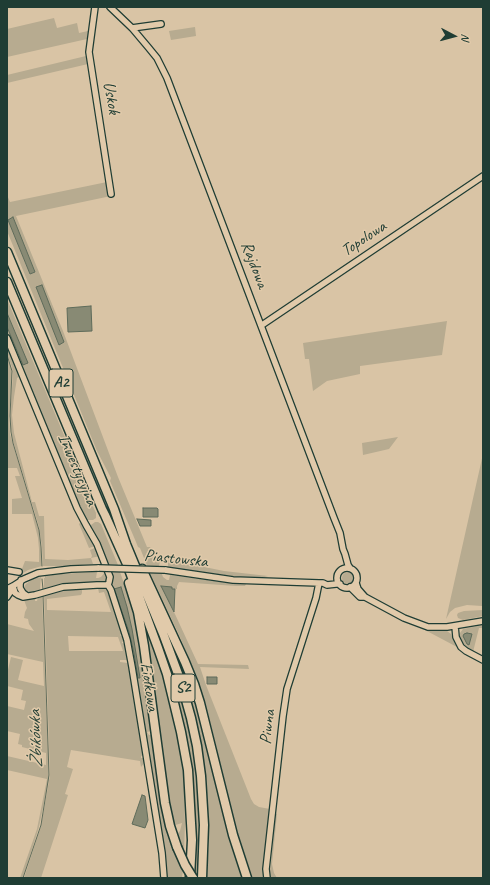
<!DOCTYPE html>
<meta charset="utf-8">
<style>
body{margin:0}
#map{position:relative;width:490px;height:885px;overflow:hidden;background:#d9c4a5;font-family:Caveat,sans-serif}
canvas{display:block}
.frame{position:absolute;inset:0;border:8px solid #1f3d34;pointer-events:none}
.north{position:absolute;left:434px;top:16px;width:40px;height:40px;-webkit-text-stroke:3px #e1caaa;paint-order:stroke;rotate:96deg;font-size:11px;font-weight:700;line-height:16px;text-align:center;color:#1f3d34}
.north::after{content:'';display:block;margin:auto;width:14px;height:18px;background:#1f3d34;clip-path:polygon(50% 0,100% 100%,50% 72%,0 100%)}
</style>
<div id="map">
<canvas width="490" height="885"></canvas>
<div class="frame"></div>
<div class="north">N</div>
</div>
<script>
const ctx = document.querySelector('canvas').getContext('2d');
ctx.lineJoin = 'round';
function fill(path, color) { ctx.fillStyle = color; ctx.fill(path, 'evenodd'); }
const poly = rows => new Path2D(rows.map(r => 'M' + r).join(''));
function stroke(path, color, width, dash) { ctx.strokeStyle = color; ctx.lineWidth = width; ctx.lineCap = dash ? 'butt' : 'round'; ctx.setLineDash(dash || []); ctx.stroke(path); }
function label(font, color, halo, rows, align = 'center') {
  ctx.font = font + ' Caveat,sans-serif'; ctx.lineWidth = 3; ctx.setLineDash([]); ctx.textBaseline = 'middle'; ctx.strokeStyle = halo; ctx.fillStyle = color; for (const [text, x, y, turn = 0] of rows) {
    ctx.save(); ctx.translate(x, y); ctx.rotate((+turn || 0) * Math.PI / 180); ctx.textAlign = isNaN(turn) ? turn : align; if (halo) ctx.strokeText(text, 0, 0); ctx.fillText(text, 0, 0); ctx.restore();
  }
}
fill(poly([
 [54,18,57,28,77,23,79,33,88,31,87,39,7,57,7,29],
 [195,27,196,36,171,40,169,31],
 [86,56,88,64,7,83,7,75],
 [107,182,111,196,16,216,63,331,118,477,147,547,150,547,155,557,224,571,268,576,261,578,246,578,168,567,168,561,167,560,160,562,159,566,163,577,167,580,169,580,170,575,229,583,246,584,245,586,236,586,179,582,177,586,177,589,172,589,169,587,162,586,198,664,248,665,249,669,200,667,206,685,251,799,254,804,259,807,270,809,265,878,253,878,238,836,209,717,197,678,180,637,150,573,140,548,138,547,136,542,110,481,111,478,97,451,7,231,7,195,10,202],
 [13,218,35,272,30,274,8,220],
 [7,299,84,483,83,485,96,513,96,518,93,520,86,520,7,333,7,327,23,365,27,364,7,313],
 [447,321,442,355,360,366,360,374,327,381,313,391,309,359,305,359,303,343],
 [7,343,21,376,17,378,14,397,12,415,14,433,32,502,35,502,39,516,44,516,45,559,68,560,91,558,92,556,90,550,95,548,96,549,100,556,91,558,93,564,70,566,43,566,42,547,39,527,13,441,11,429,10,418,13,374,12,367,7,354],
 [7,357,11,367,12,375,9,418,10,434,39,531,41,551,42,566,28,570,20,575,13,573,20,574,25,561,39,562,39,549,38,538,32,514,12,514,12,499,22,498,15,476,20,476,17,468,7,468],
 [398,437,389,449,363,455,362,443],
 [483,454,483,602,482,606,467,605,455,608,450,612,446,619],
 [95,522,98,522,101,524,118,565,107,565,89,527,91,525],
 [80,523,83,524,95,546,89,548,79,524],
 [115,527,116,527,179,685,194,744,201,791,200,878,198,878,193,869,186,743],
 '342 578a6 6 0 1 1 12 0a6 6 0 1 1-12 0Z',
 [93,572,97,572,96,578,98,578,101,577,105,572,106,572,108,576,107,581,80,583,34,593,29,593,23,590,25,589,24,587,26,584,33,579,41,577,40,590,44,589,44,578,45,578,45,576,61,574],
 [111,572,120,572,127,592,138,633,151,731,147,732,149,735,151,735,158,786,163,818,173,849,183,870,182,878,166,878,132,655,112,589],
 [121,587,127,607,132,629,139,678,129,632,114,589],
 [76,588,82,590,82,593,81,595,47,599,47,610,111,612,104,592,99,593,98,588,105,588,109,591,122,633,120,635,121,636,123,637,124,641,122,642,122,643,125,644,128,660,120,660,120,662,128,663,129,664,143,755,141,756,141,758,144,758,145,762,141,767,140,761,71,750,67,767,73,769,65,794,68,795,41,878,24,878,41,826,50,775,44,595,57,591],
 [68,636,118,637,123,651,69,651],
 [42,596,49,779,39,827,23,878,20,878,37,829,47,779,7,770,7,756,46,765,46,753,22,747,22,745,18,744,20,734,7,731,7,706,24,710,26,701,21,700,23,690,7,686,7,674,11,657,23,660,18,680,44,686,43,662,7,654,7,624,34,631,29,624,28,619,24,618,25,612,27,608,24,600,35,598,35,601,37,601,38,597],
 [140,607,164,679,176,729,181,752,185,784,184,790,185,824,184,852,177,834,180,831,182,823,172,826],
 [483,610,483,616,463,620,458,618,457,615,458,613,464,611],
 [159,612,174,642,194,694,244,878,207,878,209,839,208,811,206,777,200,737,189,693,183,674,173,645],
 [483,625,483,628,479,628,473,652,467,648,462,643,459,636,460,633,463,629],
 [425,630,447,631,451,634,453,639,457,647],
 [275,813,277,814,272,864,274,873,277,878,271,878,270,875]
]), '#b7ab90');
const water = poly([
 [13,217,35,272,30,274,8,220,13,217],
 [42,285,64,342,59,345,36,287,42,285],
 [91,306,92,331,68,332,67,308,91,306],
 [7,313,28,363,23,365,7,327,7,313],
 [143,508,157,508,158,509,158,517,143,517,143,508],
 [137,519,151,520,151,526,140,526,137,519],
 [161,586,172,587,172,589,175,589,174,612,161,586],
 [121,587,127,607,132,629,140,678,138,678,134,653,129,632,114,589,121,587],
 [467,633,472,634,469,645,467,644,463,636,464,634,467,633],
 [207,677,217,677,217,684,207,684,207,677],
 [142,795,145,796,148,820,145,828,132,824,142,795]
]);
fill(water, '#888a74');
stroke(water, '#5e6b5a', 1);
stroke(poly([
 [7,355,12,371,10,416,11,432,13,443,39,530,41,547,42,566],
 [42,579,43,589],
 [23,878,41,825,49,775,43,596]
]), '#5e6b5a', 1);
const minor = poly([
 [95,7,89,52,111,194],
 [110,7,132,28,148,47,157,58,167,78,334,518,340,533,343,549,345,554,348,565,350,568],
 [132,28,161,24],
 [262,325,483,176],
 [7,338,77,508,86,525,97,544,106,567,110,577,109,582,108,585],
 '337 578a10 10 0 1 1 20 0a10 10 0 1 1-20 0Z',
 [7,570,19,572],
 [165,570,233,580,319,583,323,583,327,585,336,584,340,584],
 [21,580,20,584,20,588,23,593,27,596],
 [356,583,358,589,365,597],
 [108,585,111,590,127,640,132,667,162,853,164,878],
 [13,586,15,593,18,595,23,597,35,595,63,587,97,585,108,585],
 [350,587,360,597,365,597,404,618,428,627,447,627,483,621],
 [7,591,9,588,13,586,24,579,38,573,71,569,99,568],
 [7,597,13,588],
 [455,626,456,637,461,647,466,651,483,660],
 [267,878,266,869,283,716,287,689,316,598,319,583]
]);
const highway = poly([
 [7,252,114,509,126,544,164,636,181,682,191,718,197,746,201,776,204,825,202,878],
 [7,282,102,509,105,515,127,564,158,648,167,674,181,732,188,770,191,823,192,840,190,877],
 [142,569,185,662,194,684,200,703,233,835,247,878],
 [129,583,138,612,144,646,165,803,170,826,177,847]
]);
stroke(minor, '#1f3d34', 8);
stroke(highway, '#1f3d34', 11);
stroke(minor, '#e1caaa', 5.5);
stroke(highway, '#e1caaa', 8);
const minorBridge = poly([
 [99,568,165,570]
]);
const highwayBridge = poly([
 [177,847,185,865,193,878]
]);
stroke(minorBridge, '#1f3d34', 8, []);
stroke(highwayBridge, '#1f3d34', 11, []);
stroke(minorBridge, '#e1caaa', 5.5);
stroke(highwayBridge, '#e1caaa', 8);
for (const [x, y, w] of [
 [61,383,24],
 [183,688,24]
]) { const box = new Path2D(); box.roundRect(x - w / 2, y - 14, w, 28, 3); ctx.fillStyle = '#e1caaa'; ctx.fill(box); stroke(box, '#1f3d34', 1); }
label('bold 16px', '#1f3d34', null, [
 ["A2",61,383],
 ["S2",183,688]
]);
label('17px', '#1f3d34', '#e1caaa', [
 ["Uskok",111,98,80],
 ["Topolowa",364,239,-34],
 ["Rajdowa",254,265,69],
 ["Inwestycyjna",77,470,67],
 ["Piastowska",176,559,6],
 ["Fiołkowa",149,687,81],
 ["Piwna",268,727,-83]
]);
label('italic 18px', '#2a453a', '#e1caaa', [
 ["Żbikówka",36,739,-92]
]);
</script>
